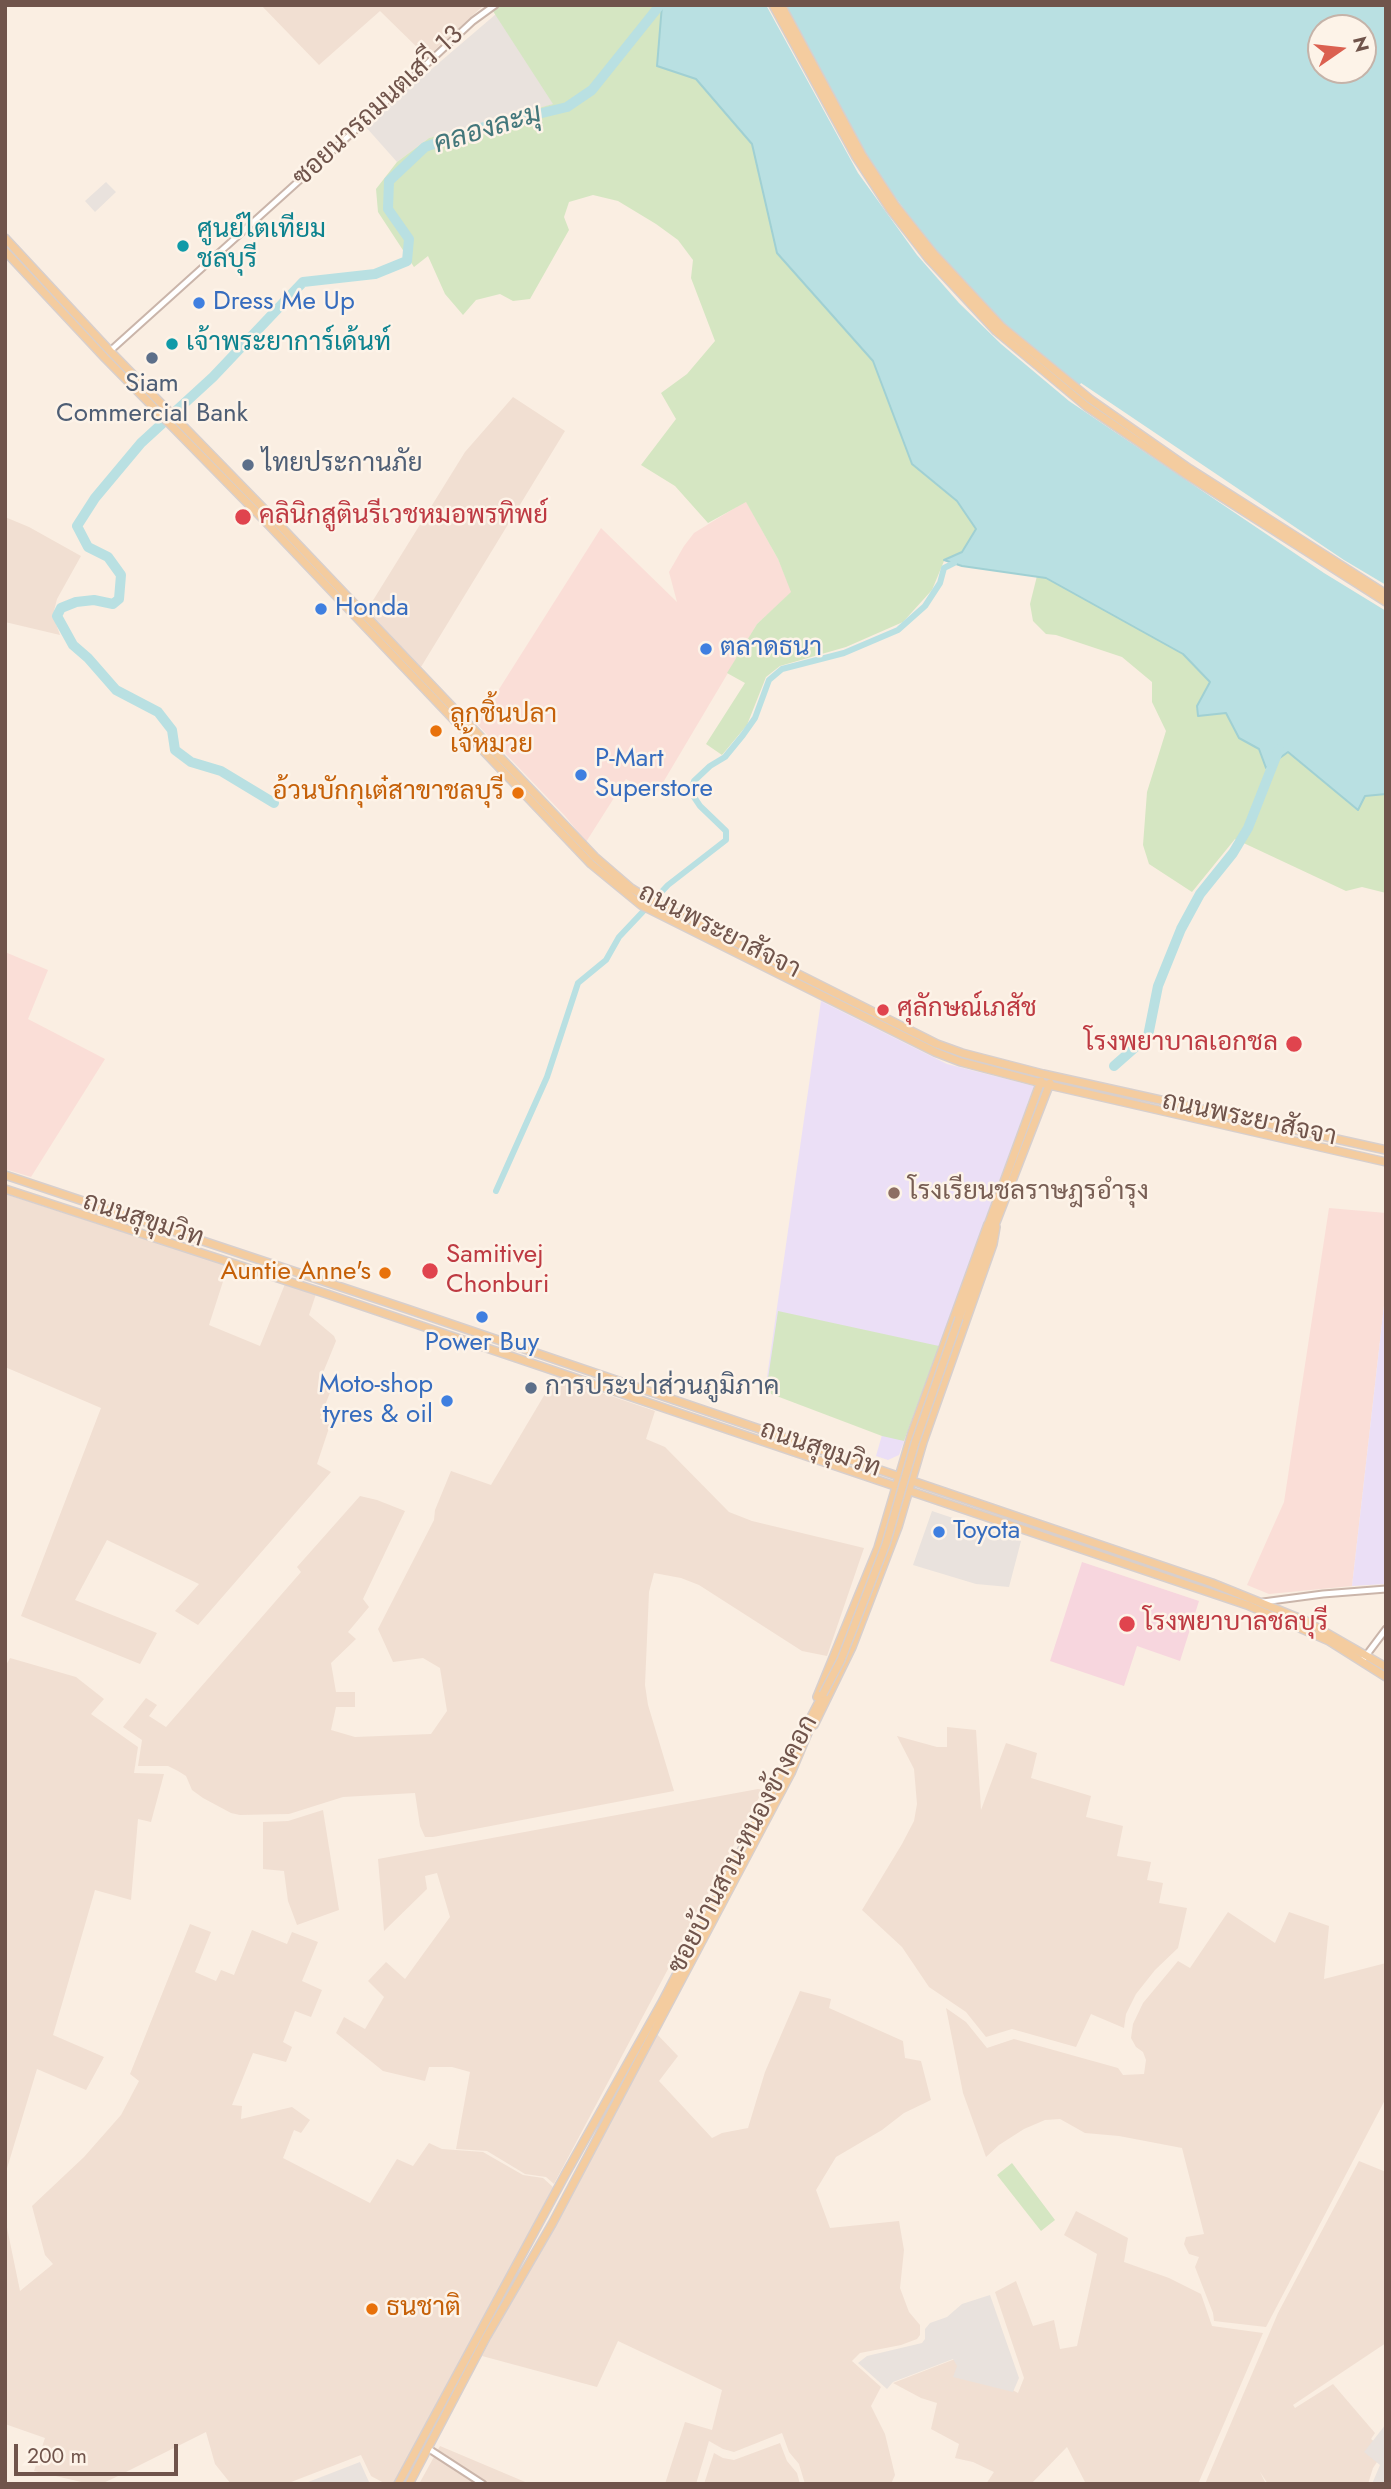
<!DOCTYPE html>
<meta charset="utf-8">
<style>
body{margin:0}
#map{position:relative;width:1391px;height:2489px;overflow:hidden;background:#faeee2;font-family:Jost,sans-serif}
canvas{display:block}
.frame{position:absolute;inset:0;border:7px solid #70544b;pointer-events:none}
.north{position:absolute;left:1307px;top:14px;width:70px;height:70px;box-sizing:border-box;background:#fdf3e8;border:2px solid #c5b3a9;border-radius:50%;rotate:76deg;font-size:19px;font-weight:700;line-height:28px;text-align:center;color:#70544b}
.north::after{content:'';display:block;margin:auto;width:24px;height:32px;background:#db6050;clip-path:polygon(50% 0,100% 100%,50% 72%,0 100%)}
.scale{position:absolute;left:14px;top:2444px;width:164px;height:32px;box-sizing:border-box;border:4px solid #70544b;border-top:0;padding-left:9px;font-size:21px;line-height:24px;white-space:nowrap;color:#70544b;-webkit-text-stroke:5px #fdf3e8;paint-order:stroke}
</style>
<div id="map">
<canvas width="1391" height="2489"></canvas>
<div class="frame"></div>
<div class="north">N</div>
<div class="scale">200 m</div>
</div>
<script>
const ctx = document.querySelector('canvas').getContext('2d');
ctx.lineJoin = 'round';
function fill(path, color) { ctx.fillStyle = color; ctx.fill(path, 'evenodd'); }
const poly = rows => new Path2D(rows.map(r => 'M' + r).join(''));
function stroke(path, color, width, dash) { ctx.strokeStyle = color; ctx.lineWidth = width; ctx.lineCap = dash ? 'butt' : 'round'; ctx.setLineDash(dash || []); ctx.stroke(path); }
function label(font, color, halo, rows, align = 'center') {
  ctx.font = font + ' Jost,Sarabun,sans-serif'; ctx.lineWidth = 5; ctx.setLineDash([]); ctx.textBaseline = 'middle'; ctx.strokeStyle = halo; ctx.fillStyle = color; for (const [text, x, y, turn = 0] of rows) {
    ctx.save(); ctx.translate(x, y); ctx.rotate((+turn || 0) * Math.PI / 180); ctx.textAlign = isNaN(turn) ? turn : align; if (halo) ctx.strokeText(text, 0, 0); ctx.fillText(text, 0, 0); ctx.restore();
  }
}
fill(poly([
 [261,5,484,5,427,57,380,11,319,65],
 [513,397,565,431,421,667,367,610,465,452],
 [5,517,29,527,81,556,57,599,53,615,60,635,5,622],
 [5,1194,228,1266,209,1325,260,1346,285,1284,316,1294,309,1315,334,1336,336,1341,320,1380,331,1390,320,1418,330,1425,317,1464,331,1472,198,1625,175,1611,199,1584,107,1540,75,1600,157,1633,140,1664,21,1616,101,1408,5,1367],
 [555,1377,655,1411,646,1439,665,1447,729,1512,752,1521,864,1548,827,1656,802,1651,699,1585,681,1578,654,1573,649,1592,645,1685,648,1705,674,1791,433,1837,425,1837,420,1826,415,1793,343,1797,289,1814,240,1815,231,1813,203,1798,192,1790,186,1776,178,1771,168,1766,138,1766,142,1740,123,1727,146,1698,157,1705,149,1716,166,1727,301,1572,297,1567,360,1496,377,1500,405,1511,363,1599,369,1607,348,1632,356,1639,331,1663,336,1692,355,1692,355,1707,336,1707,331,1730,355,1737,431,1734,447,1711,440,1668,423,1658,393,1662,378,1629,434,1520,435,1510,451,1471,491,1485],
 [10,1658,76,1677,104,1699,91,1714,138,1747,134,1773,164,1774,151,1822,138,1819,131,1900,95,1890,53,2035,104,2057,86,2090,37,2069,5,2175,5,1667],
 [947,1727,976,1730,981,1810,1006,1743,1037,1753,1031,1778,1091,1796,1086,1817,1123,1826,1117,1856,1151,1862,1147,1880,1163,1883,1159,1903,1187,1908,1178,1948,1155,1970,1136,1994,1126,2014,1124,2028,1091,2014,1076,2047,1012,2029,986,2037,966,2012,929,1987,902,1947,862,1910,902,1844,914,1821,917,1804,914,1769,897,1736,937,1747,947,1747],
 [758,1789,763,1790,554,2184,546,2177,525,2174,487,2151,456,2149,470,2072,452,2067,429,2067,425,2081,383,2071,336,2033,344,2017,365,2029,384,1997,368,1981,386,1962,405,1979,450,1917,437,1873,425,1876,427,1889,384,1931,378,1859],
 [323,1810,339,1910,297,1925,288,1901,284,1871,263,1869,263,1822,288,1821],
 [1228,1912,1275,1943,1289,1912,1329,1926,1324,1979,1386,1963,1386,2098,1266,2327,1214,2321,1213,2313,1195,2267,1199,2257,1189,2254,1184,2244,1186,2237,1204,2234,1182,2148,1119,2136,1085,2133,1060,2119,1045,2120,1024,2129,999,2145,986,2157,963,2093,946,2008,966,2022,987,2048,1014,2039,1118,2068,1123,2075,1144,2074,1146,2060,1143,2052,1136,2047,1131,2038,1133,2024,1143,2003,1178,1961,1190,1968],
 [190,1924,211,1932,195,1972,216,1981,221,1970,234,1975,252,1930,287,1944,292,1932,318,1942,302,1981,322,1990,311,2017,295,2011,283,2042,292,2047,286,2062,253,2053,232,2105,242,2106,241,2119,292,2107,310,2120,301,2133,294,2130,283,2158,370,2203,397,2159,413,2166,429,2143,442,2149,483,2152,523,2175,543,2178,553,2187,395,2484,386,2484,371,2476,361,2455,286,2484,231,2484,215,2464,206,2432,114,2478,101,2484,90,2484,34,2471,45,2438,5,2424,5,2218,20,2291,53,2264,45,2255,32,2206,84,2157,121,2115,139,2081,130,2074],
 [800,1991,831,1999,829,2008,903,2041,905,2058,921,2061,931,2100,904,2113,882,2130,836,2157,816,2190,830,2228,899,2221,904,2250,900,2288,909,2312,920,2325,920,2335,917,2339,901,2345,860,2353,852,2361,881,2387,871,2406,885,2434,895,2475,891,2484,805,2484,799,2464,789,2452,782,2433,734,2452,723,2449,709,2441,696,2484,665,2484,685,2422,712,2430,722,2390,618,2341,597,2387,482,2356,653,2030,678,2056,659,2081,712,2138,722,2133,748,2128,765,2072],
 [1359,2161,1386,2172,1386,2343,1293,2405,1295,2408,1333,2384,1375,2433,1371,2439,1385,2450,1373,2468,1368,2484,1268,2484,1260,2472,1266,2484,1205,2484,1278,2313],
 [1076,2211,1128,2238,1124,2262,1169,2278,1201,2294,1212,2326,1263,2333,1198,2484,1086,2484,1067,2447,1031,2484,986,2484,994,2472,973,2462,955,2458,959,2444,931,2429,937,2403,921,2398,893,2383,955,2359,1018,2393,1024,2378,995,2292,1016,2281,1033,2326,1054,2320,1060,2349,1077,2346,1097,2254,1064,2235],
 [780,2443,787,2461,797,2473,800,2484,704,2484,714,2453,723,2458,734,2460],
 [440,2446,530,2484,419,2484]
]), '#f1dfd2');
fill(poly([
 [746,501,778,559,792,592,757,624,655,796,626,779,586,842,565,816,477,724,601,528,677,602,669,572,684,546,694,533],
 [5,952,48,970,28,1019,105,1059,31,1177,5,1169],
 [1329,1208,1386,1213,1386,1288,1352,1586,1269,1594,1247,1585,1284,1502]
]), '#faded7');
fill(poly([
 [496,14,554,104,429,138,397,162,365,126],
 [106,182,116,192,95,212,85,201],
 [932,1511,1021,1541,1009,1587,976,1584,913,1565],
 [990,2295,1019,2378,1013,2392,953,2377,957,2366,953,2359,893,2382,887,2389,858,2363,867,2356,922,2343,925,2339,925,2329,930,2323,947,2317,962,2304],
 [1386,2424,1386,2484,1372,2484,1380,2465,1364,2452],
 [360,2462,369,2482,372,2484,303,2484]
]), '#e9e2dd');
fill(poly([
 [821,1001,947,1064,1034,1086,899,1455,888,1460,876,1456,882,1435,765,1391],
 [1386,1288,1386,1584,1352,1586]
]), '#ebdff6');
fill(poly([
 [1082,1562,1199,1601,1180,1661,1137,1646,1124,1686,1050,1661]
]), '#f7d6de');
fill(poly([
 [489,5,662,5,657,66,696,79,752,144,777,253,873,361,912,464,957,501,977,529,962,552,944,561,932,590,903,622,846,647,780,666,766,677,747,725,722,755,706,744,745,683,727,673,757,624,791,592,778,559,746,502,708,523,675,486,641,465,676,419,661,393,687,374,715,341,691,278,693,260,678,240,656,224,618,201,593,195,569,202,564,217,569,230,530,299,513,301,500,294,476,300,463,315,445,294,428,256,414,267,378,212,376,189,397,162,429,138,553,104],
 [1037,576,1046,578,1183,654,1210,682,1197,706,1226,713,1239,738,1259,749,1282,754,1288,752,1357,809,1365,796,1386,794,1386,893,1362,887,1346,891,1235,839,1192,892,1149,864,1143,845,1147,792,1166,731,1152,702,1152,682,1122,657,1056,635,1046,634,1033,621,1030,604],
 [778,1311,939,1346,904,1441,882,1436,766,1392],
 [1012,2163,1055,2220,1041,2231,997,2175]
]), '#d5e6c2');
const water = poly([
 [662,5,1386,5,1386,794,1365,796,1358,810,1288,752,1266,768,1259,749,1239,738,1226,713,1198,716,1197,706,1210,682,1183,654,1046,578,962,566,944,560,962,552,976,529,957,501,912,464,873,361,777,253,752,144,696,79,657,66,662,5],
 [1321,28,1363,28,1363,70,1321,70,1321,28]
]);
fill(water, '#b9e0e2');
stroke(water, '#a0d0d3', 2);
fill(poly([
 [766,5,785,5,857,139,881,178,939,256,999,319,1079,386,1081,383,1344,560,1386,585,1386,611,1324,573,1069,401,1001,344,959,303,917,255,858,173]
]), '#faeee2');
stroke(poly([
 [496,1191,547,1077,578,983,606,960,619,937,668,885,726,840,726,831,700,806,694,797,692,788,694,781,710,766,725,757,743,735,755,718,769,680,782,669,844,653,898,630,925,606,940,583,944,568,954,563]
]), '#b9e0e2', 6);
stroke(poly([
 [274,803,221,771,191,762,175,750,172,730,158,712,116,690,88,658,73,645,57,616,61,608,76,602,94,600,113,604,119,599,121,575,108,557,88,547,77,526,95,498,141,443,213,377,303,282,375,274,407,261,409,239,388,209,389,181,425,147,480,128,567,107,592,90,660,5],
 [1114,1066,1148,1036,1158,986,1181,929,1200,894,1233,853,1248,828,1279,749]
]), '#b9e0e2', 10);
const minor = poly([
 [110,351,362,124,473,21,495,5],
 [1263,1602,1323,1594,1386,1589],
 [1362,1661,1386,1629],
 [429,2449,483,2484]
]);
const major = poly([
 [773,5,856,157,890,209,928,258,996,331,1086,406,1187,475,1386,602],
 [781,5,862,155,895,205,934,254,1001,326,1090,399,1190,469,1386,594],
 [5,238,110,351,268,513,595,857,631,888,647,898,937,1044,962,1053,1043,1074,1386,1150],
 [5,251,105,358,264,520,591,864,641,905,935,1052,961,1062,1049,1085,1386,1162],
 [5,1175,407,1309,1212,1583,1306,1621,1386,1667],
 [5,1189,327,1294,1247,1605,1329,1641,1386,1677],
 [987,1228,1041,1081],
 [959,1318,1050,1083],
 [817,1697,878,1548,912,1433,988,1224],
 [814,1725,852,1647,898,1527,923,1442,993,1244,996,1227],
 [398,2484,565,2175,661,2004,823,1694],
 [409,2484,487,2336,552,2224,791,1773,813,1721]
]);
stroke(minor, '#cab5aa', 9);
stroke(major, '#d7cfcd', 10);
stroke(minor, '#fff', 5);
stroke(major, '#f4cc9f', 7);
const majorBridge = poly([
 [823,1694,841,1660,886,1544,915,1443,959,1318]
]);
stroke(majorBridge, '#d7cfcd', 10, []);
stroke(majorBridge, '#f4cc9f', 7);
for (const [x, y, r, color] of [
 [183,246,7,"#0f9aa8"],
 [199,303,7,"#3f7fe0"],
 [172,344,7,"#0f9aa8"],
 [152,358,7,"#5c6f8a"],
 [248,465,7,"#5c6f8a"],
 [243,517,9,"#e0444e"],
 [321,609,7,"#3f7fe0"],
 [706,649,7,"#3f7fe0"],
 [436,731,7,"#e8710a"],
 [581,775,7,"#3f7fe0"],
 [518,793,7,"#e8710a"],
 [883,1010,7,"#e0444e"],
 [1294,1044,9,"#e0444e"],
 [894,1193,7,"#8d6e63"],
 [430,1271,9,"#e0444e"],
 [385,1273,7,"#e8710a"],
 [482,1317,7,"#3f7fe0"],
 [531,1388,7,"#5c6f8a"],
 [447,1401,7,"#3f7fe0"],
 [939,1532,7,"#3f7fe0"],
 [1127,1624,9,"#e0444e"],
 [372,2309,7,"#e8710a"]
]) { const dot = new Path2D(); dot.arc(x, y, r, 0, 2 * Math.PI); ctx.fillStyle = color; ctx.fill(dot); stroke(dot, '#fdf3e8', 2.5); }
label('26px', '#70544b', '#fdf3e8', [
 ["ซอยนารถมนตเสวี 13",379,107,-43],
 ["ถนนพระยาสัจจา",719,932,27],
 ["ถนนพระยาสัจจา",1249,1120,12],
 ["ถนนสุขุมวิท",143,1221,18],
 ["ถนนสุขุมวิท",820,1450,19],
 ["ซอยบ้านสวน-หนองข้างคอก",744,1845,-62]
]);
label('26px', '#0d838f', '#fdf3e8', [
 ["ศูนย์ไตเทียม",197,231],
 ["ชลบุรี",197,261],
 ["เจ้าพระยาการ์เด้นท์",186,344]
], 'left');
label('26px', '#366cbe', '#fdf3e8', [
 ["Dress Me Up",213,303],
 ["Honda",335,609],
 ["ตลาดธนา",720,649],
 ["P-Mart",595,760],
 ["Superstore",595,790],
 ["Power Buy",482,1344,"center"],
 ["Moto-shop",433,1386,"right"],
 ["tyres & oil",433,1416,"right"],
 ["Toyota",953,1532]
], 'left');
label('26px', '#4e5e75', '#fdf3e8', [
 ["Siam",152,385,"center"],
 ["Commercial Bank",152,415,"center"],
 ["ไทยประกานภัย",262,465],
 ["การประปาส่วนภูมิภาค",545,1388]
], 'left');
label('26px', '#be3a42', '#fdf3e8', [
 ["คลินิกสูตินรีเวชหมอพรทิพย์",259,517],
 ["ศุลักษณ์เภสัช",897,1010],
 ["โรงพยาบาลเอกชล",1278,1044,"right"],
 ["Samitivej",446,1256],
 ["Chonburi",446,1286],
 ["โรงพยาบาลชลบุรี",1143,1624]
], 'left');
label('26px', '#c56008', '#fdf3e8', [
 ["ลูกชิ้นปลา",450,716],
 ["เจ้หมวย",450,746],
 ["อ้วนบักกุเต๋สาขาชลบุรี",504,793,"right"],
 ["Auntie Anne's",371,1273,"right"],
 ["ธนชาติ",386,2309]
], 'left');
label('26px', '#785e54', '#fdf3e8', [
 ["โรงเรียนชลราษฎรอำรุง",908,1193]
], 'left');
label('italic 28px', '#43777b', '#fdf3e8', [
 ["คลองละมุ",488,130,-17]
]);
</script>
